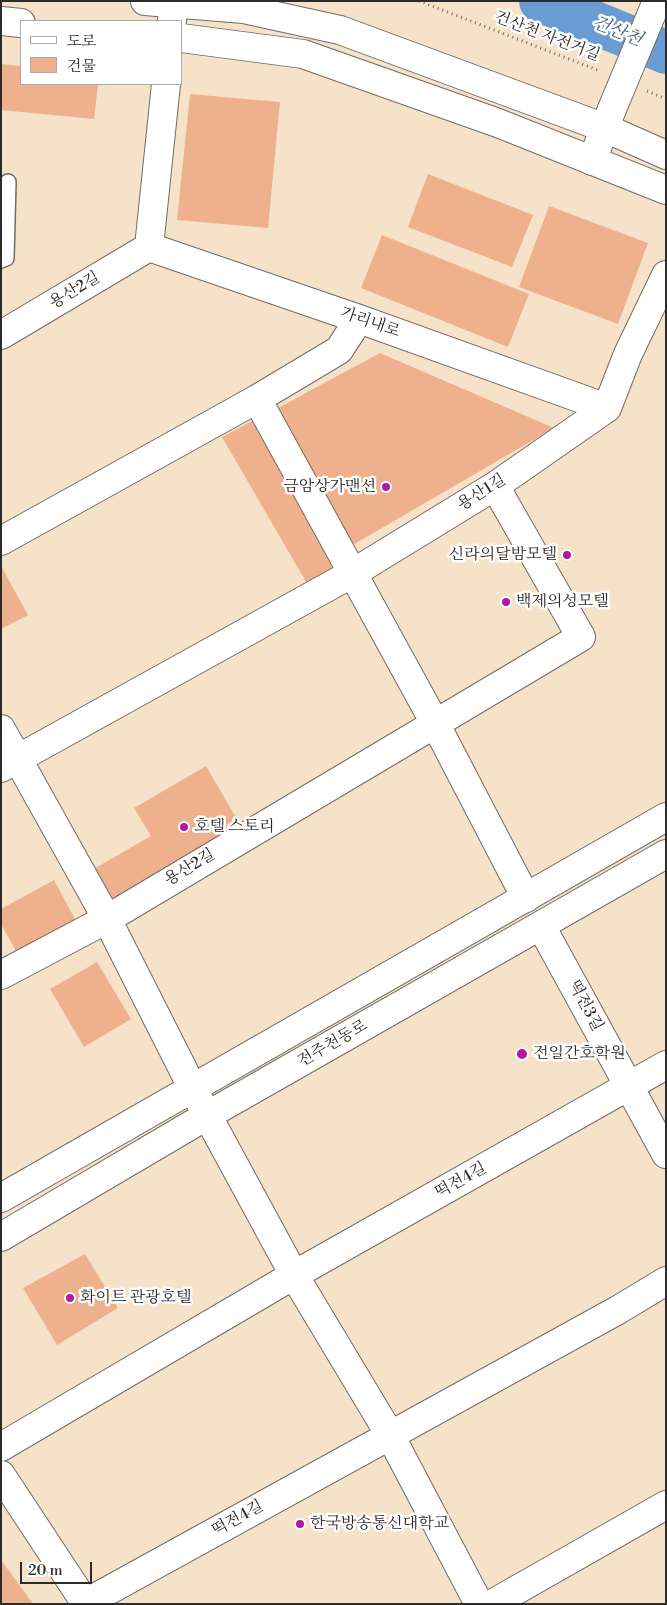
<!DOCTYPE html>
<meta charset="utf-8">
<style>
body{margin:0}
#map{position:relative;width:667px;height:1605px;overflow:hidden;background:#f5e2c9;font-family:"Libre Bodoni","Noto Serif KR",serif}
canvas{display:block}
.frame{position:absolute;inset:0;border:2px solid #2b2b2b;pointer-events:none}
.legend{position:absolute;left:20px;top:20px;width:162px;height:65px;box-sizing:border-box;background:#fff;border:1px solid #aaa;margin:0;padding:6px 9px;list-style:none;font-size:15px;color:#2b2b2b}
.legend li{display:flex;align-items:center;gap:10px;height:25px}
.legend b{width:25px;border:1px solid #aaa}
.scale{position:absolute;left:20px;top:1562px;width:72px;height:22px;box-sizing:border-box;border:2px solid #2b2b2b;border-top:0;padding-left:6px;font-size:15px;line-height:18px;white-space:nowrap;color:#2b2b2b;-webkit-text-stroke:4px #fff;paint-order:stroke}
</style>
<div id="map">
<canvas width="667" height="1605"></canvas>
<div class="frame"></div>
<ul class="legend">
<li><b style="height:6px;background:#fff"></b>도로</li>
<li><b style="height:14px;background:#efb18d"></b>건물</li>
</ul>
<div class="scale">20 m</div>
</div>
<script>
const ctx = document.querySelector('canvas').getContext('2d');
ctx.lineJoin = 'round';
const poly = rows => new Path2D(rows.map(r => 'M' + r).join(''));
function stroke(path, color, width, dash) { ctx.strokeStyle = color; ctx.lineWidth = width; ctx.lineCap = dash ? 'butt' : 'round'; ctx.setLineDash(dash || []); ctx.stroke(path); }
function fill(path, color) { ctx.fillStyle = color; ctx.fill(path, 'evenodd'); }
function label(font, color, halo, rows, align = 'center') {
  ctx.font = font + ' "Libre Bodoni","Noto Serif KR",serif'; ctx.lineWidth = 5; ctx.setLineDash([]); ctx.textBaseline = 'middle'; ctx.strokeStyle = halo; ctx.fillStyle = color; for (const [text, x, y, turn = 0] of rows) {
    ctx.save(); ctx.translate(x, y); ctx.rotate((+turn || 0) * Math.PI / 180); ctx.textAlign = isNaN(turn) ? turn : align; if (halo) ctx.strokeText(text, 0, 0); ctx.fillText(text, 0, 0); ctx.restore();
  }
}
stroke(poly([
 [541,1,666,52]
]), '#6a9cd4', 44);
fill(poly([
 [1,64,21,66,21,84,98,84,94,119,1,110],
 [190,94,280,102,268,228,177,220],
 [428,174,533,215,512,267,408,227],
 [549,206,648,243,618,324,519,287],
 [382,235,529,294,508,347,361,288],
 [380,353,554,428,351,546,276,409],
 [252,421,334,564,333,574,309,587,222,437],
 [1,566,28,615,1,629],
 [206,766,242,828,112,903,92,870,151,836,134,808],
 [54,880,76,921,17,953,1,924,1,909],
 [97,962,131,1019,84,1047,50,989],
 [85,1254,118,1308,57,1345,23,1288],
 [1,1560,32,1602,30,1604,1,1604]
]), '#efb18d');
const lane = poly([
 [1,260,6,258,8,182]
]);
const street = poly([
 [172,21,174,2],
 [166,84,149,247,359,319,607,408,628,354,666,275],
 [592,161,612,109],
 [1,335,149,247],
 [257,399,436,725,526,898],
 [1,541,257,399,339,350,359,319],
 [1,729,107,919,193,1089,294,1275,390,1435,479,1604],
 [1,768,353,573,495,486,607,408],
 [541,926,666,1154],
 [1,975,107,919,581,637,495,486],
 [1,1447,294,1275,666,1065],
 [1,1475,86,1604],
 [84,1604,618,1310,666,1281],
 [492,1604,666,1505]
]);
const secondary = poly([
 [145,1,244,9,340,30,605,128,666,155],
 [1,21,21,23],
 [181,38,303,54,498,123,666,190],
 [1,1198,666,817],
 [1,1237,208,1115,666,854]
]);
stroke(lane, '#726b62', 18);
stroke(street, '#726b62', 30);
stroke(secondary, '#726b62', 30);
stroke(poly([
 [419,1,600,71],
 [647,91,666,99]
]), '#726b62', 3, [1, 4]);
stroke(lane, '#fff', 15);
stroke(street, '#fff', 28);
stroke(secondary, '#fff', 28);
const streetBridge = poly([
 [612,109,657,1]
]);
stroke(streetBridge, '#726b62', 30, []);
stroke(streetBridge, '#fff', 28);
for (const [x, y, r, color] of [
 [386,487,5,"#b5179e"],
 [567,555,5,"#b5179e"],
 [506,602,5,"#b5179e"],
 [184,827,5,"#b5179e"],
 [522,1054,6,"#b5179e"],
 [70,1298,5,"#b5179e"],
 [300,1524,5,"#b5179e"]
]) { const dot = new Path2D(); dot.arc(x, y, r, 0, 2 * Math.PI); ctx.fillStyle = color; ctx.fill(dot); stroke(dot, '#fff', 2); }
label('16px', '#2b2b2b', '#fff', [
 ["건산천 자전거길",547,37,21],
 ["용산2길",75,291,-31],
 ["가리내로",370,323,19],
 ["용산1길",482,493,-32],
 ["용산2길",190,868,-31],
 ["떡전3길",585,1006,62],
 ["전주천동로",333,1044,-30],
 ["떡전4길",461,1181,-29],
 ["떡전4길",238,1519,-29]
]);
label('16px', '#2b2b2b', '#fff', [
 ["금암상가맨션",376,487,"right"],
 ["신라의달밤모텔",557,555,"right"],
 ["백제의성모텔",516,602],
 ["호텔 스토리",194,827],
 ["전일간호학원",533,1054],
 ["화이트 관광호텔",80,1298],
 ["한국방송통신대학교",310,1524]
], 'left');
label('italic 18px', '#475e77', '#fff', [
 ["건산천",617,32,22]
]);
</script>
